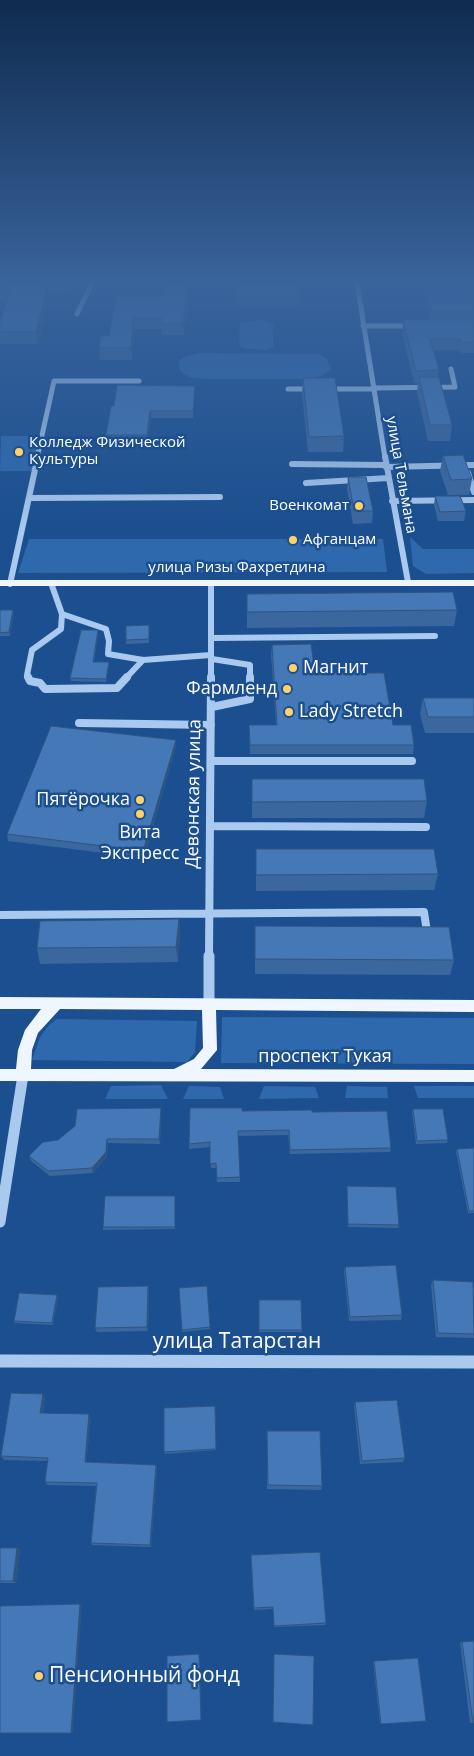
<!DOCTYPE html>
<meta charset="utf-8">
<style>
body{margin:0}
canvas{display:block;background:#1b4f8f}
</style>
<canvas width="474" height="1756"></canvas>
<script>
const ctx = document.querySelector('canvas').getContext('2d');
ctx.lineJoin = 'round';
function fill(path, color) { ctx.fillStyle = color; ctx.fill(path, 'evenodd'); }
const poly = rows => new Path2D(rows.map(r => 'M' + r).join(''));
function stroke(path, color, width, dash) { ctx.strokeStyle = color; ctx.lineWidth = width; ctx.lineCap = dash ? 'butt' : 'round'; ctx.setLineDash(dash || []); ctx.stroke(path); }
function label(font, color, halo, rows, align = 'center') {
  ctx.font = font + ' "Open Sans",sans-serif'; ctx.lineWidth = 5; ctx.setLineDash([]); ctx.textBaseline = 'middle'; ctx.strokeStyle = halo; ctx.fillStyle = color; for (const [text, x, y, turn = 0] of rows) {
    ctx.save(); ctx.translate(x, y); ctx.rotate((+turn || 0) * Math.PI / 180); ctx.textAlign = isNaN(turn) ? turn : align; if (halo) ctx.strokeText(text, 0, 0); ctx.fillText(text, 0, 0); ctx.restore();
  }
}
fill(poly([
 [422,289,474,289,474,309,427,309],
 [261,320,273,324,273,347,267,350,241,348,239,343,240,323],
 [200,353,318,354,326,358,331,369,322,376,305,379,212,379,193,378,185,375,180,370,179,363,181,359,189,355],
 [1,436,42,436,35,471,0,471],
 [410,537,423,549,474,549,474,573,426,574,413,566],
 [29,539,383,539,387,572,18,573],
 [222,1017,474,1018,474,1064,221,1063],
 [57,1019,197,1021,195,1052,187,1062,32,1060,40,1037,49,1025],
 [161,1085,168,1099,105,1099,111,1086],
 [189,1086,220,1087,224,1099,183,1099],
 [264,1086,315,1087,319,1098,259,1099],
 [347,1086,387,1087,388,1098,345,1098],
 [414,1086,474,1086,474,1098,418,1098]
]), '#2e69ad');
stroke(poly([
 [357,283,385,458],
 [77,314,92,283],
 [363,326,413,326],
 [374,388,455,387,451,369],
 [288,389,313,389],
 [326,389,374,389],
 [37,458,54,381,139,381]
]), '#a9c9ee', 5);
stroke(poly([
 [385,456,408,582],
 [292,464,386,465],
 [386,467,474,465],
 [468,473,474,492],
 [306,483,388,478],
 [29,498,220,497],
 [392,501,474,500],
 [51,583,62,614,106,629,109,641,108,654,143,660,211,655],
 [10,584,38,456],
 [212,638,435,636],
 [212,659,250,665,250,678],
 [29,678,27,675,32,650,61,629,62,614],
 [126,678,143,660],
 [211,678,211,583]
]), '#a9c9ee', 6);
stroke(poly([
 [28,677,30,681,40,683,45,689,117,688,127,677],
 [212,707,250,699,250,677],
 [79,723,211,725],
 [211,761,412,761],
 [210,826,426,827],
 [0,915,424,912,427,932],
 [209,957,211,677]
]), '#a9c9ee', 8);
stroke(poly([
 [209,1004,209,956],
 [0,1222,23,1075]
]), '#a9c9ee', 11);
stroke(poly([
 [0,1361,474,1362]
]), '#a9c9ee', 13);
fill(poly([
 [0,580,474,580,474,586,0,586,0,580],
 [0,997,474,1000,474,1012,216,1010,217,1050,201,1069,474,1070,474,1082,0,1081,0,1069,16,1069,18,1050,25,1030,41,1009,0,1009,0,997],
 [60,1009,202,1010,203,1048,194,1059,174,1069,31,1069,32,1050,38,1033,60,1009]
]), '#f0f6ff');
fill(poly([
 [0,283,72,283,70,293,50,293,38,344,0,344,0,320,7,301,0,301],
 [187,283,188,292,184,335,162,335,161,329,134,329,132,360,100,360,99,348,109,336,116,296,164,296],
 [235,283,299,293,299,303,295,303,294,307,238,307,238,303,235,303],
 [414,283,474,283,474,285,415,285],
 [430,302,474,302,474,353,460,353,460,350,434,350,439,370,438,377,452,425,450,441,428,441,417,392,418,383,414,383,402,332,403,320,430,320,429,313],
 [303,378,344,436,343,452,308,452,302,393],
 [195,386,193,418,151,418,148,441,106,441,106,435,114,406],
 [443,456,472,479,469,495,448,495,440,471],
 [348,477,373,511,372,523,353,524,347,489],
 [435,496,466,511,464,521,438,521,434,505],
 [247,594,457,610,454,626,247,628],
 [0,610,13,610,14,614,10,636,0,636],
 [149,625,149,643,126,644,126,640],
 [98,630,98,633,94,662,109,662,109,666,106,682,71,681,70,678],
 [272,645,393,725,414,745,413,754,250,754,249,725,276,725,271,654],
 [423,698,474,698,474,733,425,733,420,714],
 [176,746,144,858,8,841,7,834],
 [252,779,427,801,424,818,252,818],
 [256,849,438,874,434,890,256,891],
 [179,919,180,935,178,962,40,964,37,948],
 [255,926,454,960,450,975,255,974],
 [161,1108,161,1113,160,1144,108,1143,107,1157,93,1173,50,1176,31,1161,29,1156,58,1140],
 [413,1109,448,1140,447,1143,416,1144,412,1112],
 [242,1111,312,1112,391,1148,390,1152,290,1154,288,1135,238,1136,240,1182,217,1182,216,1168,211,1168,210,1147,189,1149,189,1144],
 [474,1148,474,1213,468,1213,456,1152,457,1149],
 [347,1186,399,1225,398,1228,348,1227],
 [175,1196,175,1229,103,1230,103,1227],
 [345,1267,402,1315,401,1320,349,1321,344,1271],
 [433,1280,474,1287,474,1338,436,1337,431,1285],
 [148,1286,149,1291,148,1331,97,1332,95,1328],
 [207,1286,210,1329,182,1332,179,1288],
 [57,1295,58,1298,53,1325,15,1323,14,1321],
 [259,1300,302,1330,302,1332,259,1332],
 [43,1394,45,1397,43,1413,91,1418,86,1462,156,1465,157,1468,151,1547,92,1545,91,1543,96,1486,47,1485,45,1482,48,1461,4,1460,1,1456],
 [355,1402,405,1458,403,1462,360,1464,354,1406],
 [215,1406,216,1450,165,1454,164,1452],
 [267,1431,322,1486,321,1490,267,1489],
 [0,1548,20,1550,16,1583,0,1583],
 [251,1558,326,1623,325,1625,274,1627,273,1609,254,1610],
 [462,1642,474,1723,470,1723,460,1643],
 [373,1661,374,1661,426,1721,380,1724]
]), '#3a679d');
fill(poly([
 [48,283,50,293,38,344,36,332],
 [69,283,72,283,70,293],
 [187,283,188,292,184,335,183,323],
 [133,318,134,329,132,360,131,348],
 [150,411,151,418,148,441,147,435],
 [13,610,14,614,10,636,9,632],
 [109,662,109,666,106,682,106,679],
 [176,740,176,746,144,858,143,851],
 [179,919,180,935,178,962,176,947],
 [161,1108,161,1113,160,1144,159,1139],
 [107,1139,108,1143,107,1157,93,1173,92,1168],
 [148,1286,149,1291,148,1331,147,1327],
 [57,1295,58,1298,53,1325,52,1323],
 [43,1394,45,1397,42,1416,40,1413],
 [89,1414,91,1418,86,1465,85,1462],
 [156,1465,157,1468,151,1547,150,1545],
 [17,1548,20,1550,16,1583,13,1581],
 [80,1604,82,1606,73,1733,71,1733]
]), '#305480');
const building = poly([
 [0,283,48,283,36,332,0,332,0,320,11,289,0,289,0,283],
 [166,283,187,283,183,323,161,323,162,318,133,318,131,348,99,348,101,336,109,336,116,296,164,296,166,283],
 [235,283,299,283,299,293,295,293,295,297,238,297,238,293,235,293,235,283],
 [430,302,474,302,474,311,432,311,430,302],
 [403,320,474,320,474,342,462,342,461,339,430,339,439,370,416,371,403,320],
 [419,377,439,377,452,425,430,425,419,377],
 [303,378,335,378,344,436,309,437,303,378],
 [117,385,195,386,193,411,150,411,147,435,106,435,111,406,114,406,117,385],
 [463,455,472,479,451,480,443,456,463,455],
 [348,477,366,477,373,511,354,511,348,477],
 [435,496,460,496,466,511,440,512,435,496],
 [453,592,457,610,247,612,247,594,453,592],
 [0,610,13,610,9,632,0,633,0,610],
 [149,625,149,639,126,640,126,626,149,625],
 [81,630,98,630,93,662,109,662,106,679,70,678,81,630],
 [311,644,315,673,384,673,393,725,411,725,414,745,250,745,249,725,277,725,272,645,311,644],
 [423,698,474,698,474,717,428,717,423,698],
 [51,726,176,740,143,851,7,834,51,726],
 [252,779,424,779,427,801,252,802,252,779],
 [256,849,434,849,438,874,256,875,256,849],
 [179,919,176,947,37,948,40,921,179,919],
 [255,926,449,927,454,960,255,959,255,926],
 [161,1108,159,1139,107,1139,106,1152,92,1168,48,1171,29,1156,43,1142,58,1140,75,1126,77,1109,161,1108],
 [190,1108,242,1108,242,1111,312,1110,312,1112,387,1111,391,1148,290,1150,289,1130,238,1131,240,1177,217,1178,216,1163,210,1164,210,1142,189,1144,190,1108],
 [413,1109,443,1109,448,1140,417,1141,413,1109],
 [474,1148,474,1211,469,1211,457,1149,474,1148],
 [347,1186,396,1187,399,1225,348,1224,347,1186],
 [105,1196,175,1196,175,1227,103,1227,105,1196],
 [396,1265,402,1315,350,1317,345,1267,396,1265],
 [433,1280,473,1282,474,1334,438,1333,433,1280],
 [148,1286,147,1327,95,1328,98,1287,148,1286],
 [207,1286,210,1327,182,1330,179,1288,207,1286],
 [19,1293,57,1295,52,1323,14,1321,19,1293],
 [259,1300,301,1300,302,1330,259,1330,259,1300],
 [11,1393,43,1394,40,1413,89,1414,85,1462,156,1465,150,1545,91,1543,97,1483,45,1482,48,1458,1,1456,11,1393],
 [397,1400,405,1458,362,1461,355,1402,397,1400],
 [215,1406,216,1449,164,1452,164,1408,215,1406],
 [267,1431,320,1431,322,1486,268,1485,267,1431],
 [0,1548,17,1548,13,1581,0,1581,0,1548],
 [320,1552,326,1623,274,1626,273,1607,254,1608,251,1555,320,1552],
 [80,1604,71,1733,0,1733,0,1606,80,1604],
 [474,1641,474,1722,473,1722,462,1642,474,1641],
 [199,1654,201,1720,167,1722,167,1656,199,1654],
 [274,1654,314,1656,313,1725,273,1722,274,1654],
 [418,1658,426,1721,381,1724,374,1661,418,1658]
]);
fill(building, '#4478b7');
stroke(building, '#305480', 1);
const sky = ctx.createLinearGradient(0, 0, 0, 529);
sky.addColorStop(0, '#0f2b4f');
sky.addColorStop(0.53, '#39639b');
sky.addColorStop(1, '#39639b00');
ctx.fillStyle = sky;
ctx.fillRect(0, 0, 474, 529);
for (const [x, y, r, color] of [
 [19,452,5,"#ffd166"],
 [359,506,5,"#ffd166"],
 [293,540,5,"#ffd166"],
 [293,668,5,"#ffd166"],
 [287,689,5,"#ffd166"],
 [289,712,5,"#ffd166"],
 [140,800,5,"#ffd166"],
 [140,814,5,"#ffd166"],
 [39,1676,5,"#ffd166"]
]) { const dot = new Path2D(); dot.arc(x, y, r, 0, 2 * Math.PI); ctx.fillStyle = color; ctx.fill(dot); stroke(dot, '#1b4f8f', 2); }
label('15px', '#fff', '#1b4f8f', [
 ["Колледж Физической",29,443],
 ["Культуры",29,460],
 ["Военкомат",349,506,"right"],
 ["Афганцам",303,540]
], 'left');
label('15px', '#fff', '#1b4f8f', [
 ["улица Тельмана",401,475,80],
 ["улица Ризы Фахретдина",237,568]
]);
label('18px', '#fff', '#1b4f8f', [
 ["Магнит",303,668],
 ["Фармленд",277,689,"right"],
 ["Lady Stretch",299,712],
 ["Пятёрочка",130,800,"right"],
 ["Вита",140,833,"center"],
 ["Экспресс",140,854,"center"]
], 'left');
label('18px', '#fff', '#1b4f8f', [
 ["Девонская улица",194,794,-89],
 ["проспект Тукая",325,1057]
]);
label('21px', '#fff', '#1b4f8f', [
 ["улица Татарстан",237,1342]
]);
label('21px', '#fff', '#1b4f8f', [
 ["Пенсионный фонд",49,1676]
], 'left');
</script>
